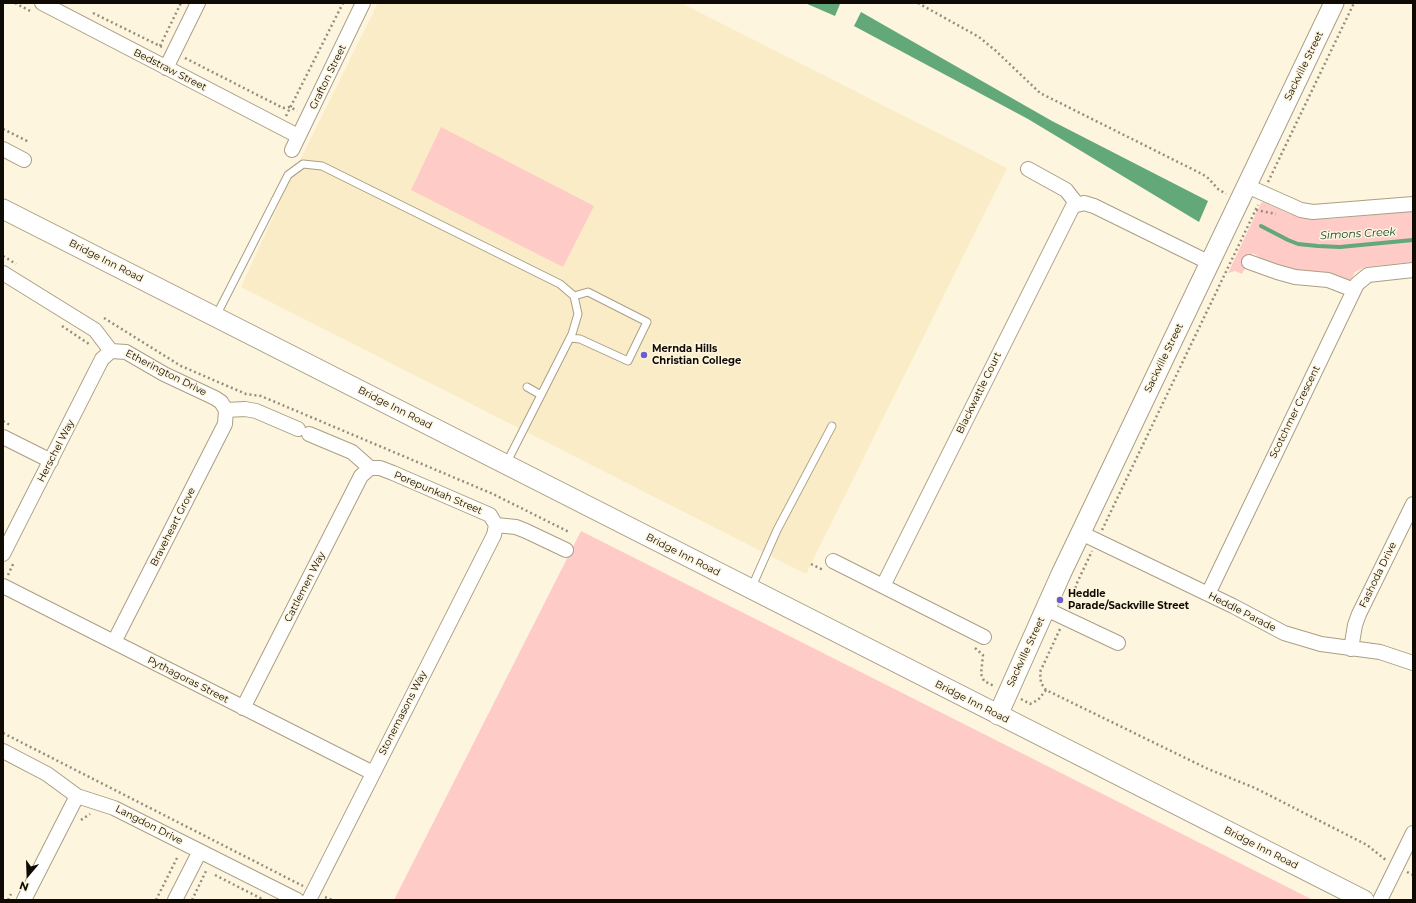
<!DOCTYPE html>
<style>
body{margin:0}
#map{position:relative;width:1416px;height:903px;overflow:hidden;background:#fef5de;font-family:Montserrat,sans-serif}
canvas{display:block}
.frame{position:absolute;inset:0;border:4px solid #0f0b04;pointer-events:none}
.north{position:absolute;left:8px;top:855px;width:40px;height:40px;-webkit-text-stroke:3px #fef5de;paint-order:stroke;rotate:199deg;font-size:11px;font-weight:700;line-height:16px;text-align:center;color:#0f0b04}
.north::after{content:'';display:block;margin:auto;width:14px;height:18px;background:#0f0b04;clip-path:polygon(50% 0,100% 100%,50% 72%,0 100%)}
</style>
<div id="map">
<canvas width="1416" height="903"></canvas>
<div class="frame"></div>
<div class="north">N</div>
</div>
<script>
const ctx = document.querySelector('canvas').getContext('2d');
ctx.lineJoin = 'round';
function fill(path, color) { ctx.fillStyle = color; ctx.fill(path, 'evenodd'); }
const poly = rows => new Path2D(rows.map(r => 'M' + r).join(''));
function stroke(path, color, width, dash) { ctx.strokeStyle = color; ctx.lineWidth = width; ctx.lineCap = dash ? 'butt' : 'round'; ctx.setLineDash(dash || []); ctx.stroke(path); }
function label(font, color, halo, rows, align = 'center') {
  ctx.font = font + ' Montserrat,sans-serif'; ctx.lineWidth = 3; ctx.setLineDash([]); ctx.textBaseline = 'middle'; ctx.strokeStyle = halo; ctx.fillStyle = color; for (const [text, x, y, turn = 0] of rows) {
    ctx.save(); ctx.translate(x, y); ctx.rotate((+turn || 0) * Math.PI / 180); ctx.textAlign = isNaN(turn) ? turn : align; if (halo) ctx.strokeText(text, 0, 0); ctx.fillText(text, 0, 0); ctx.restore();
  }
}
fill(poly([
 [378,3,681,3,1007,168,806,574,241,287,289,182]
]), '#fbecc8');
fill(poly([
 [441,127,594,206,563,267,411,190],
 [1263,202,1290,214,1308,219,1330,219,1413,211,1413,262,1365,267,1355,272,1349,283,1330,276,1325,272,1295,270,1282,267,1263,260,1253,253,1242,274,1235,271,1228,273,1261,203],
 [581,531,1313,900,394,900]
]), '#fecbc7');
fill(poly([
 [805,3,838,3,840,4,835,16],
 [861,12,1052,121,1208,201,1199,222,1028,119,854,26]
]), '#62a878');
stroke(poly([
 [1261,226,1288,240,1298,244,1318,246,1340,247,1413,240]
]), '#62a878', 4);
const lane = poly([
 [216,316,288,175,303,164,322,166,560,284,574,296,578,314,572,334,506,464],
 [570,338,580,339,628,361,647,322,588,292,574,296],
 [527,387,541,395],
 [751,589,777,530,832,426]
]);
const street = poly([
 [42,3,298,136],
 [166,68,198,3],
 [3,149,24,160],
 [292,150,363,3],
 [1028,169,1066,190,1077,204],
 [1247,186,1301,210,1313,212,1413,204],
 [1249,262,1277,272,1295,277,1328,280,1354,290],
 [3,273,95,330,111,351,126,352,164,374,215,398,221,402,226,410,225,424,114,642],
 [226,410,245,409,256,411,298,429],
 [3,437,51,461],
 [496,525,516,527,526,531,566,550],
 [1081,533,1233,606,1284,633,1321,644,1380,652,1413,663],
 [3,554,102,359,111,351],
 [833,561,984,637],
 [3,586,373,773],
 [883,586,1073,206,1084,203,1094,206,1210,263],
 [1208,594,1357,284,1368,275,1413,270],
 [1046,609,1118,643],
 [1351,649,1355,625,1359,614,1413,504],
 [243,708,361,476,370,468],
 [3,751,47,774,77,796,114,808,297,900],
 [24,900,77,796],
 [175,900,200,851],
 [309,900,494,535,496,525,490,515,393,473,380,468,370,468,352,452,309,434],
 [1380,900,1413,833]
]);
const secondary = poly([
 [3,209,1364,900],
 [998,715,1061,574,1334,3]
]);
stroke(lane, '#aa9f85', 9);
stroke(street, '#aa9f85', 16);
stroke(secondary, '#aa9f85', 21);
stroke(poly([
 [15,3,32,12],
 [918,3,979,37,996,51,1040,93,1202,174,1208,178,1218,189,1226,194],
 [93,13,162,47],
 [160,46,181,3],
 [185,58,283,108,290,107,297,111],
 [286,116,343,3],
 [3,129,29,142],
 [1268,182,1354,3],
 [1256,210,1276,214],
 [3,256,16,264],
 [104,318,181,366,246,394,261,396,493,494,569,532],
 [62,326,89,344],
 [3,421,10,425],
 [1102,530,1258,205],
 [811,564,823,570],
 [8,575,14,562],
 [1069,607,1077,583,1092,551],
 [975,648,983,655,981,674,984,681,994,686],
 [1046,690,1041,683,1040,672,1060,629],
 [1021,699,1030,704,1038,700,1046,690,1208,769,1255,788,1367,845,1387,861],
 [3,733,303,886],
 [81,820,90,814],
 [1407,872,1413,875],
 [215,875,264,900],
 [325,897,332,900],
 [8,900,11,894],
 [156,900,178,856],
 [192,900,206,871]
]), '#948e7e', 2.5, [2, 3]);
stroke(lane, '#fff', 7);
stroke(street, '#fff', 14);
stroke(secondary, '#fff', 19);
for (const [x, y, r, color] of [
 [644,355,4,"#6b5cd6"],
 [1060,600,4,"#6b5cd6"]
]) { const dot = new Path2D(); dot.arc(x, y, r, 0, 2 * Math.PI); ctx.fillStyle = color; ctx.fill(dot); stroke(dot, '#fef5de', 1.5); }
label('10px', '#0f0b04', '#fef5de', [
 ["Sackville Street",1304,66,-64],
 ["Bedstraw Street",170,70,27],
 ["Grafton Street",328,77,-64],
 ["Bridge Inn Road",106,261,27],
 ["Sackville Street",1164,358,-64],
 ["Etherington Drive",166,373,27],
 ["Blackwattle Court",979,393,-64],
 ["Bridge Inn Road",395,408,27],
 ["Scotchmer Crescent",1295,412,-64],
 ["Herschel Way",56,451,-63],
 ["Porepunkah Street",438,493,23],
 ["Braveheart Grove",173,527,-63],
 ["Bridge Inn Road",683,555,27],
 ["Fashoda Drive",1378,575,-64],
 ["Cattlemen Way",305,587,-63],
 ["Heddle Parade",1242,612,27],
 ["Sackville Street",1026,652,-65],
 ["Pythagoras Street",188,680,27],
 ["Bridge Inn Road",972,702,27],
 ["Stonemasons Way",403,713,-63],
 ["Langdon Drive",149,825,27],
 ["Bridge Inn Road",1261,848,27]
]);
label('bold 10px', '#0f0b04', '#fef5de', [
 ["Mernda Hills",652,349],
 ["Christian College",652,361],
 ["Heddle",1068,594],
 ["Parade/Sackville Street",1068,606]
], 'left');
label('italic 11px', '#063f1f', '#fef5de', [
 ["Simons Creek",1358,234,-3]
]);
</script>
